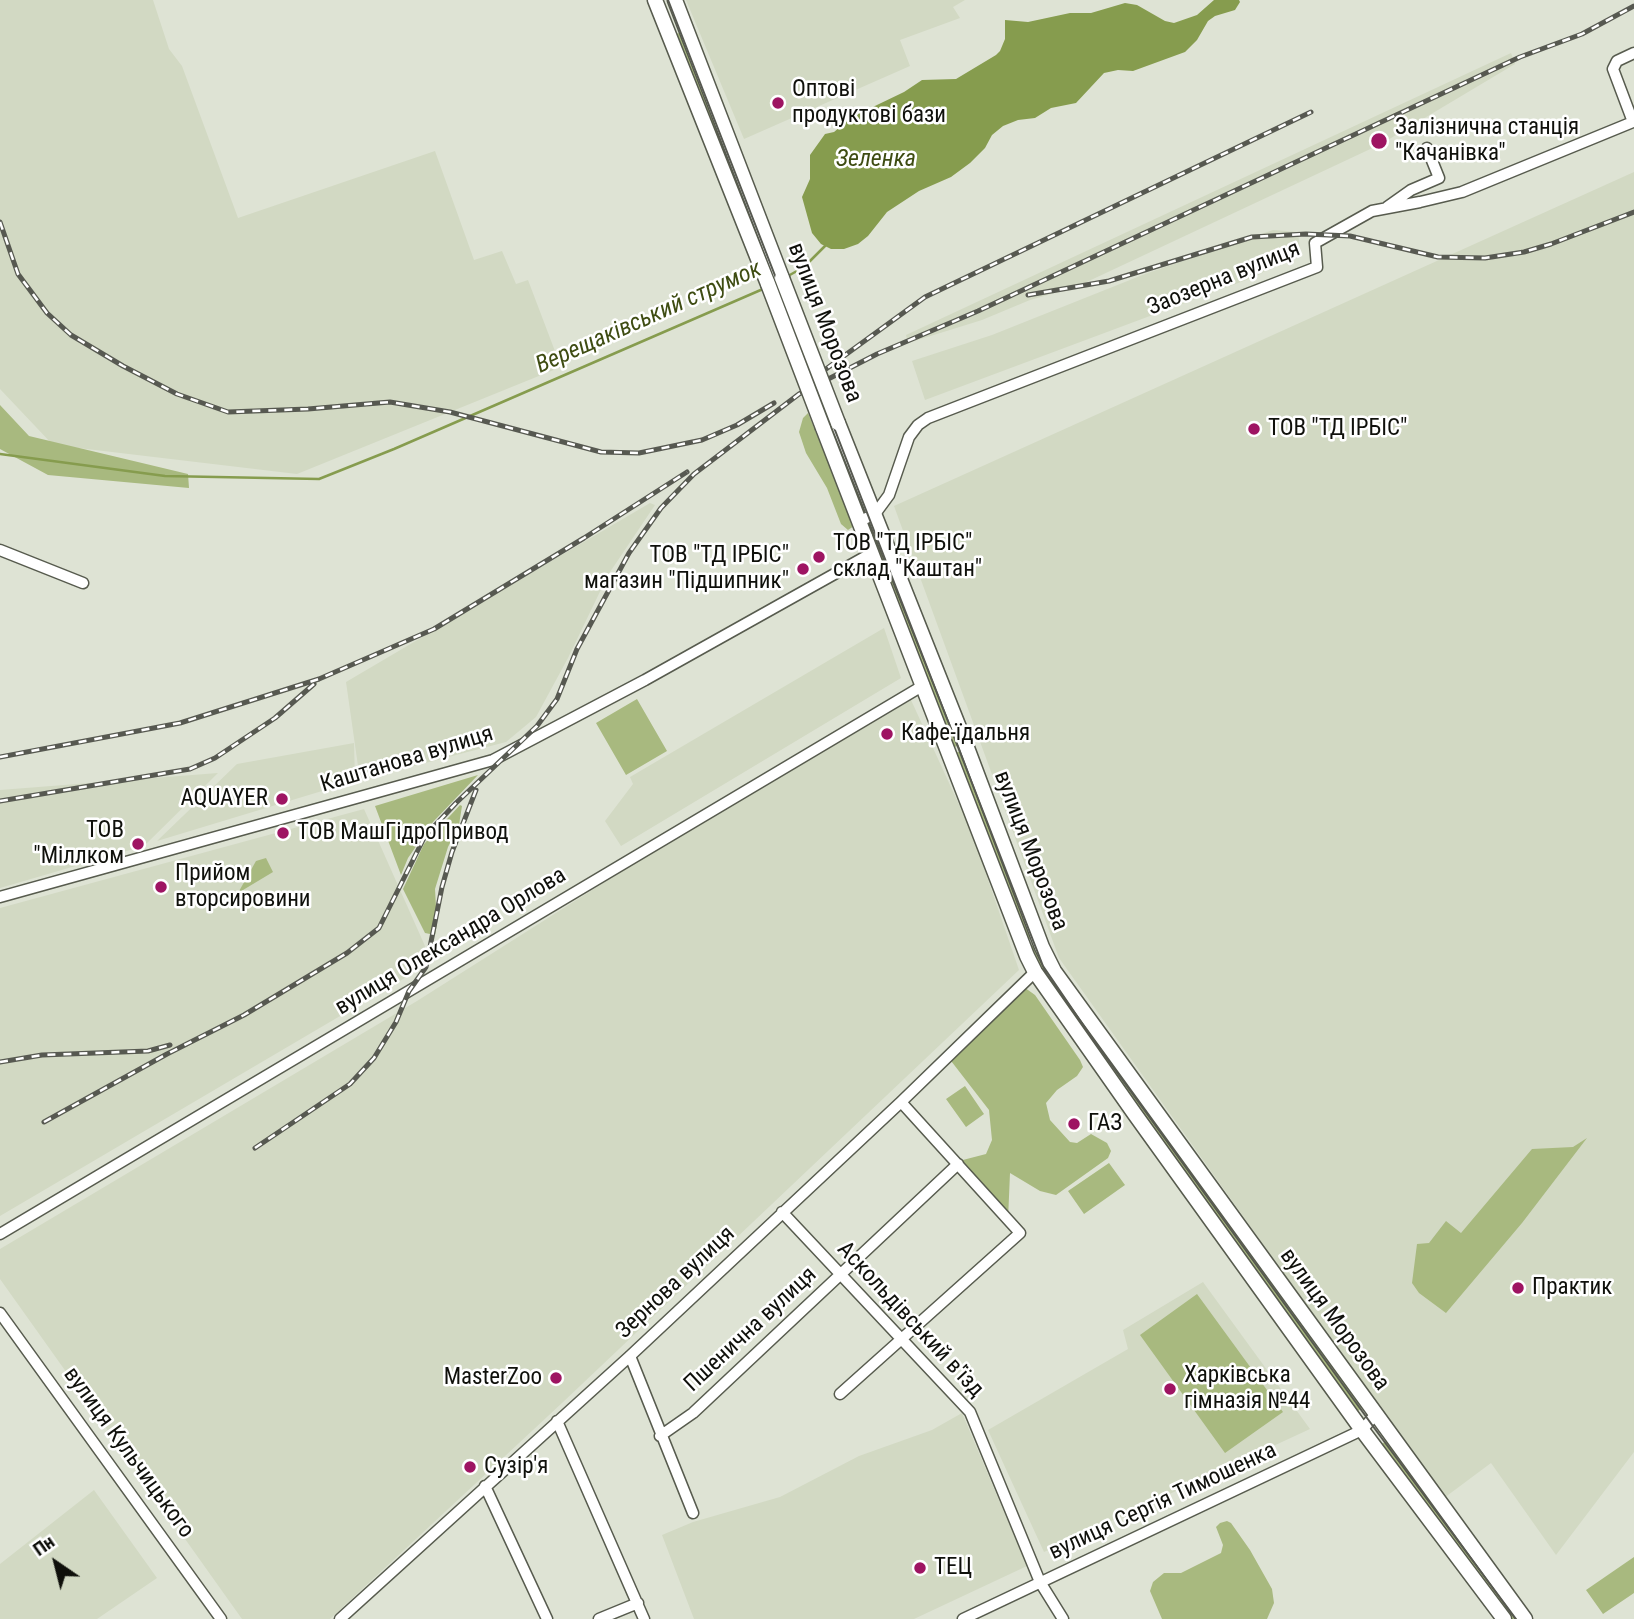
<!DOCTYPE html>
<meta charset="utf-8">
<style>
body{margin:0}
#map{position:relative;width:1634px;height:1619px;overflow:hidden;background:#dee3d4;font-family:"Roboto Condensed",sans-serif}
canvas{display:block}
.north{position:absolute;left:21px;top:1528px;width:70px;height:70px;-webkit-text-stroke:5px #fff;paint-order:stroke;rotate:325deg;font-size:19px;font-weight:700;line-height:28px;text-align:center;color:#0f100b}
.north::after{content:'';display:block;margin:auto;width:24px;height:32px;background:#0f100b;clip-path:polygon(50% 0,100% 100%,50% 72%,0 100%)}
</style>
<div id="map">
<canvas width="1634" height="1619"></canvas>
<div class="north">Пн</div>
</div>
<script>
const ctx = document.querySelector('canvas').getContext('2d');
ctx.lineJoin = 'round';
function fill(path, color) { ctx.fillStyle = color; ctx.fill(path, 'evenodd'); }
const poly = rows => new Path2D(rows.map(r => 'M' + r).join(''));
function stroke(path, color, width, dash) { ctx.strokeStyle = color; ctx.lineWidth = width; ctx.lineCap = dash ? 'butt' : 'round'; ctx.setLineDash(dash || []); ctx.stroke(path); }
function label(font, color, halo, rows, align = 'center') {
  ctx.font = font + ' "Roboto Condensed",sans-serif'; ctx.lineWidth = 5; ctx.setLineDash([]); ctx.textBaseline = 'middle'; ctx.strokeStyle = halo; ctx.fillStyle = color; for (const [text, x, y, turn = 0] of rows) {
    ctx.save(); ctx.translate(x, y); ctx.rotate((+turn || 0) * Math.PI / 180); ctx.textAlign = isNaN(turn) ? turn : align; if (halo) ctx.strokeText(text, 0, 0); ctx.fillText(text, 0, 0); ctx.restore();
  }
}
fill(poly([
 [0,0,153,0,169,49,182,66,238,218,435,151,474,260,502,251,516,284,528,280,561,367,297,474,53,445,0,389],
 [686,0,965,0,953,7,960,18,900,40,910,66,744,139],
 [1511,53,1515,64,1381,144,1076,287,1030,300,982,320,908,343,906,335],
 [1634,172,1634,1452,1556,1555,1491,1463,1444,1498,1059,958,894,506],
 [1273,230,1298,232,1300,249,1257,276,925,400,912,361,992,335,1145,274],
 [650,503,655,505,608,575,568,658,536,717,506,742,360,780,346,682],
 [884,628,901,678,621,846,605,821,633,784,630,777],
 [911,700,972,833,1019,970,562,1403,330,1619,242,1619,0,1279,0,1249,417,1001,638,861],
 [354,743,355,781,157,841,237,764],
 [218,773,144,846,0,888,0,790],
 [364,809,425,946,420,969,0,1216,0,908],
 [1203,1282,1310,1429,1044,1552,988,1430,1128,1349,1123,1330],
 [962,1413,1027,1566,914,1619,694,1619,662,1535,693,1522,780,1497,859,1456,932,1430],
 [94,1490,157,1578,97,1619,0,1619,0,1564]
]), '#d2d9c3');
fill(poly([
 [683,32,869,510,860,514,672,35],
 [0,405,29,436,188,474,189,488,48,475,0,449],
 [808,413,854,526,848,530,841,524,827,488,806,453,799,432,803,418],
 [873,522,961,744,951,749,866,525],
 [637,699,667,751,626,775,596,723],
 [963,750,1034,937,1025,941,953,754],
 [478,775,433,822,408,858,401,875,375,806],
 [460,805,462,806,459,825,448,847,435,889,437,924,435,935,425,933,403,889,424,844],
 [266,858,273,872,238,893,256,861],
 [1037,944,1051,974,1362,1408,1354,1414,1041,976,1027,948],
 [1021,985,1035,995,1080,1060,1083,1067,1077,1076,1057,1090,1046,1103,1050,1120,1070,1142,1077,1143,1091,1134,1107,1143,1111,1151,1108,1158,1056,1195,1040,1191,1010,1173,1008,1220,959,1161,986,1154,992,1140,989,1110,948,1057],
 [965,1086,984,1114,966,1127,946,1099],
 [1587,1138,1522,1223,1446,1313,1419,1293,1412,1283,1417,1244,1429,1243,1446,1221,1461,1233,1532,1149,1573,1147],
 [1109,1163,1125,1185,1084,1214,1068,1191],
 [1197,1294,1283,1412,1225,1453,1140,1335],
 [1387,1440,1519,1619,1507,1619,1378,1447],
 [1227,1521,1231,1523,1250,1550,1272,1589,1274,1603,1267,1619,1162,1619,1150,1591,1153,1582,1164,1573,1181,1573,1221,1553,1223,1545,1216,1527,1220,1523],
 [1634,1557,1634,1593,1603,1614,1586,1590]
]), '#a8b97f');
fill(poly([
 [1214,0,1239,0,1240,2,1235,10,1215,16,1208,21,1197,40,1185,52,1133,71,1118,70,1104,73,1076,103,1051,108,1035,118,1018,120,1003,126,992,135,985,148,970,163,951,177,919,191,887,212,868,236,858,244,844,249,831,249,821,244,812,233,802,197,810,179,810,155,825,134,834,132,852,117,904,92,922,80,956,79,996,55,1000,51,1005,39,1005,20,1028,22,1070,13,1091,13,1125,3,1137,5,1165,21,1174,23,1197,15]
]), '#869c4e');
stroke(poly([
 [788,276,804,267,826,245],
 [0,454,165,476,319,479,394,449,763,289]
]), '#869c4e', 2.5);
const minor = poly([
 [1387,207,1411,190,1439,178,1427,148],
 [860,521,875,514,889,495,909,437,918,425,928,418,1317,267,1315,243,1372,211,1420,202,1462,192,1633,122,1613,69,1617,61,1634,53],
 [0,550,83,583],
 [0,897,493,760,645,680,872,553],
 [782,1212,970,1412,1040,1582,1063,1619],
 [0,1234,924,685],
 [0,1313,221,1619],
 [630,1356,693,1513],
 [840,1394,1020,1233,901,1102],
 [557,1421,644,1619],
 [660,1436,693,1413,958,1164],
 [485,1486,547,1619],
 [340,1619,630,1356,901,1102,1035,972],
 [599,1619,638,1603],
 [963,1619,1362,1430,1375,1415]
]);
const major = poly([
 [655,0,768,284],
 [675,0,782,278],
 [838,423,966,745,1042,947,1054,971,1525,1619],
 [823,428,1027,956,1035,972,1134,1113,1362,1430,1504,1619]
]);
stroke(minor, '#575b4e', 13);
stroke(major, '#575b4e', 17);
stroke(minor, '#fff', 10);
stroke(major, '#fff', 14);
stroke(poly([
 [668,0,1043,966,1090,1035,1375,1429,1516,1619]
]), '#575951', 2);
const rail = poly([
 [0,222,18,274,47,313,71,335,123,366,177,394,228,412,308,409,390,402,450,412,601,452,639,453,702,440,737,425,774,403],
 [1028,295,1109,281,1252,237,1306,234,1350,236,1438,257,1485,258,1524,252,1551,244,1634,212],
 [815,377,925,297,1311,112],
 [0,757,180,723,319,679,434,629,584,538,687,472],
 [0,801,190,769,215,758,275,718,314,684],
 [0,1062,42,1055,148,1051,170,1045],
 [44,1122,167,1054,244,1015,347,953,379,928,425,836,456,803,537,726,557,699,577,649,629,553,661,508,694,474,799,394,877,354,978,311,1520,57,1582,34,1634,6],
 [255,1148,350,1084,374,1058,396,1022,409,991,426,967,442,887,452,852,476,790]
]);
stroke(rail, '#575951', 5);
stroke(rail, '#fff', 2.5, [8]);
const majorBridge = poly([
 [782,278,838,423],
 [768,284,823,428]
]);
stroke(majorBridge, '#575b4e', 17, []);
stroke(majorBridge, '#fff', 14);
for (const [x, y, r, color] of [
 [778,103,7,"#9e1462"],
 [1379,141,9,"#9e1462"],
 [1254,429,7,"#9e1462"],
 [819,557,7,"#9e1462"],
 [803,569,7,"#9e1462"],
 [887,734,7,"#9e1462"],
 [282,799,7,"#9e1462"],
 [283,833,7,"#9e1462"],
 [138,844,7,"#9e1462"],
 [161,887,7,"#9e1462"],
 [1074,1124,7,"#9e1462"],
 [1518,1288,7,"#9e1462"],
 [556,1378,7,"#9e1462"],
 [1170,1389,7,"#9e1462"],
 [470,1467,7,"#9e1462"],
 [920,1568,7,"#9e1462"]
]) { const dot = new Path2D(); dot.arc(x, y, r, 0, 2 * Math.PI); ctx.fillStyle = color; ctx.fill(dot); stroke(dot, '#fff', 2.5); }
label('23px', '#0f100b', '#fff', [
 ["Оптові",792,90],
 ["продуктові бази",792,116],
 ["Залізнична станція",1395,128],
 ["\"Качанівка\"",1395,154],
 ["ТОВ \"ТД ІРБІС\"",1268,429],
 ["ТОВ \"ТД ІРБІС\"",833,544],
 ["склад \"Каштан\"",833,570],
 ["ТОВ \"ТД ІРБІС\"",789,556,"right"],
 ["магазин \"Підшипник\"",789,582,"right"],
 ["Кафе-їдальня",901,734],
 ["AQUAYER",268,799,"right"],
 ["ТОВ",124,831,"right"],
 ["\"Міллком",124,857,"right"],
 ["ТОВ МашГідроПривод",297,833],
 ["Прийом",175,874],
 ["вторсировини",175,900],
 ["ГАЗ",1088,1124],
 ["Практик",1532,1288],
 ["Харківська",1184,1376],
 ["гімназія №44",1184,1402],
 ["MasterZoo",542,1378,"right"],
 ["Сузір'я",484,1467],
 ["ТЕЦ",934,1568]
], 'left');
label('23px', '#0f100b', '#fff', [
 ["Заозерна вулиця",1224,279,-22],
 ["вулиця Морозова",824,323,69],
 ["Каштанова вулиця",407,760,-17],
 ["вулиця Морозова",1030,851,69],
 ["вулиця Олександра Орлова",451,942,-31],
 ["Зернова вулиця",676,1283,-43],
 ["Аскольдівський в'їзд",910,1320,47],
 ["вулиця Морозова",1334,1320,54],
 ["Пшенична вулиця",751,1330,-43],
 ["вулиця Кульчицького",128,1453,54],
 ["вулиця Сергія Тимошенка",1163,1502,-25]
]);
label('italic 24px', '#3e4c12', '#fff', [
 ["Зеленка",876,160],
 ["Верещаківський струмок",649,318,-24]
]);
</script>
